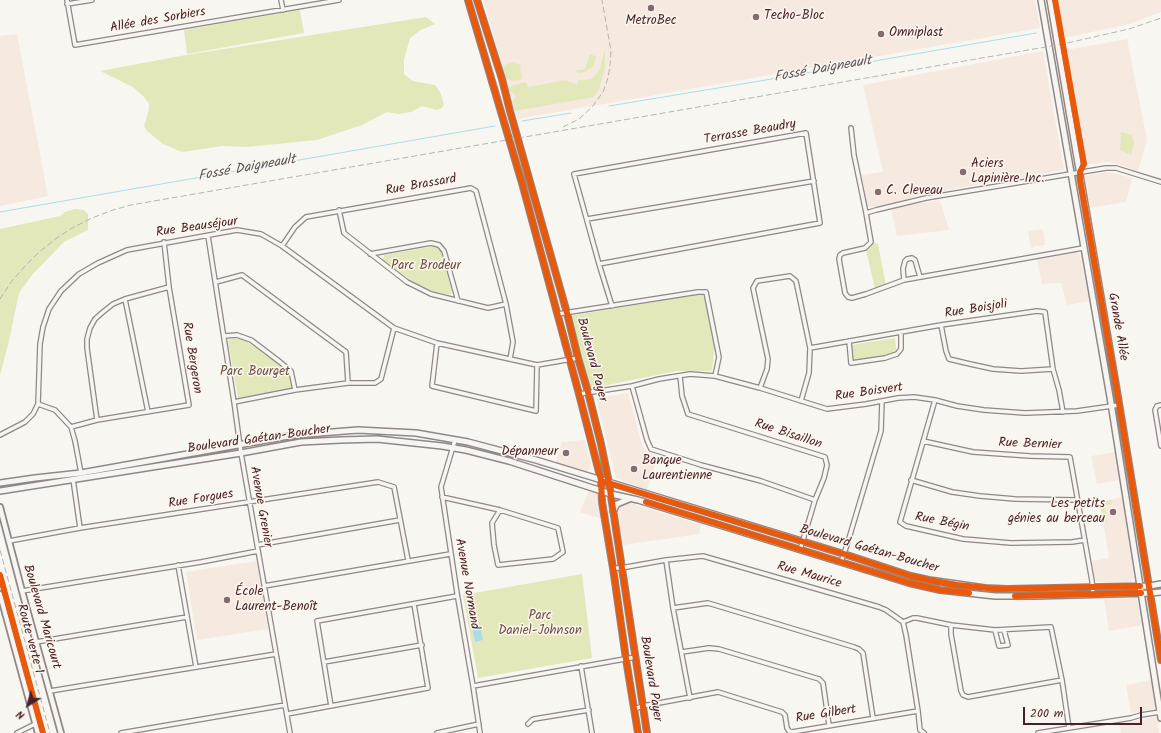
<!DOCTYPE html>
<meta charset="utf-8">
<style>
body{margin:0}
#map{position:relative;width:1161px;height:733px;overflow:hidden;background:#f8f6f0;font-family:Kalam,sans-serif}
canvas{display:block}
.north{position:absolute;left:8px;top:685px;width:40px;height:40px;-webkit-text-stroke:3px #fbf7ec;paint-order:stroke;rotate:217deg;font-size:11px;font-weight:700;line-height:16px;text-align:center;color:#4a1f2b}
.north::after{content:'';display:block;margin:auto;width:14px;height:18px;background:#4a1f2b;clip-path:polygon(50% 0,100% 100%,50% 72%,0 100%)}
.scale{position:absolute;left:1023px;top:707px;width:119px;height:18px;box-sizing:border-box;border:2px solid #4a1f2b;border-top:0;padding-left:5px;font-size:12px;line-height:14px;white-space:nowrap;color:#4a1f2b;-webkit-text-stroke:3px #fbf7ec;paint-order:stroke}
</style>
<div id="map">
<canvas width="1161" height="733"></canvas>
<div class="north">N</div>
<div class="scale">200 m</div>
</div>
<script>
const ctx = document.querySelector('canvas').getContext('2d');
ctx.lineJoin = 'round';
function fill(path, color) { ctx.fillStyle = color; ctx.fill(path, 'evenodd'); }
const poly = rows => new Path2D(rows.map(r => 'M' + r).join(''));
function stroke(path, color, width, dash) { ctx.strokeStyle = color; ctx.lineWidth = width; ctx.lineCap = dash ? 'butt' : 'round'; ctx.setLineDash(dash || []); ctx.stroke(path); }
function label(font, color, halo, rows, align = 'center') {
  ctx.font = font + ' Kalam,sans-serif'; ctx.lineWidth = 3; ctx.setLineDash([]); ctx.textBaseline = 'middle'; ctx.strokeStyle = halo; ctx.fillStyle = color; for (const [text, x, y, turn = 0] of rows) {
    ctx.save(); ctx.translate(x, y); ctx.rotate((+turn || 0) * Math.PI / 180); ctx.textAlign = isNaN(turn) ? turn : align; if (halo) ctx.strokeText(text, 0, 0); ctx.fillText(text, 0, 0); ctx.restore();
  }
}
fill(poly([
 [483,0,1035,0,1040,28,518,119],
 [1057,0,1161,0,1161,12,1129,24,1064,38],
 [17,34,48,196,0,206,0,36],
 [1127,39,1147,140,1138,171,1114,163,1108,162,1085,165,1066,50],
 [1043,51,1064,170,919,195,890,205,867,207,862,175,883,172,863,85],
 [1108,172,1132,178,1126,202,1090,208,1085,177,1089,175],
 [940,200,949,230,897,236,891,208],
 [1043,229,1045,245,1035,246,1031,249,1028,231],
 [1077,252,1080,254,1089,301,1067,305,1061,283,1042,284,1037,259],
 [628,393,642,445,646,450,658,456,647,490,616,478,596,398],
 [585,440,591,465,588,471,585,473,555,464,562,442],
 [1115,452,1119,480,1097,484,1091,456],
 [589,491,597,494,602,519,580,512],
 [1122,497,1134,579,1131,582,1097,582,1095,580,1092,561,1109,558,1100,502],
 [624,501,701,525,699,534,623,545,616,510,617,506],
 [257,561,268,629,197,640,186,572],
 [1137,598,1142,625,1109,631,1104,599],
 [1151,680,1155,706,1153,709,1131,713,1126,685],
 [1155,717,1157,719,1159,733,1121,733,1119,722,1129,722]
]), '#f5e9e0');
fill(poly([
 [300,10,304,33,187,54,184,30],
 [426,17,435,24,421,30,410,38,404,60,404,74,413,81,435,85,440,92,444,104,442,108,437,110,422,106,411,112,398,114,387,112,362,125,317,140,247,147,223,146,182,152,163,144,147,131,144,126,149,109,149,104,144,97,133,87,100,71,186,55],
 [605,48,605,68,599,89,594,97,515,111,512,101,516,98,514,93,509,91,509,88,511,86,526,82,528,87,566,80,577,85,579,80,584,80,591,79,598,72,600,68],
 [590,54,595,56,596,58,593,67,585,72,580,73,575,71,576,70,582,70,585,68],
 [514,62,521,65,520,68,522,79,512,81,506,78,503,68,507,64],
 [1121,132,1132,135,1134,143,1131,155,1120,150],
 [75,209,84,210,88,214,88,230,64,242,32,275,19,293,9,341,0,375,0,229,60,216,65,212],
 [872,242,878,244,886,286,875,289,866,250],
 [435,246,441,250,452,292,450,295,433,291,413,282,383,260,384,255],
 [701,294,706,297,715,345,712,370,710,371,677,371,588,389,570,316],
 [895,338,897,353,854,360,852,345],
 [231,339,243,339,286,369,291,378,291,389,238,398,228,341],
 [1111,500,1112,504,1105,505,1107,521,1103,522,1100,502],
 [582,574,592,658,478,678,463,595]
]), '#e3e8bb');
fill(poly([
 [480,626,483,640,475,642,472,628]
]), '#a8dde8');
stroke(poly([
 [609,106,754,82,1036,33],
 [522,121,571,113],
 [0,212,495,126]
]), '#a8dde8', 1);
const minor = poly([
 [67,0,75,45,339,0],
 [281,0,283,10],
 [67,4,92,0],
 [851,128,854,155,866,213,871,242,865,248,843,253,840,255,839,259,845,293,848,297,852,298,866,294,904,280,1083,248],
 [339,210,344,233,407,282,431,294,488,308,506,304],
 [866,213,876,210,926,198,1106,168,1116,168,1161,182],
 [587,219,814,181],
 [208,236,234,402,241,453,290,733],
 [282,246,295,227,306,217,471,188,476,191,506,304,513,342,510,359],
 [370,254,431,243,439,245,444,251,458,301],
 [599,264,820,223,806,133,574,174,599,264,612,306],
 [904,280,903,269,905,261,907,259,912,258,915,260,920,277],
 [216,282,242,275,346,352,348,383],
 [125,299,148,412],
 [558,314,698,292,706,292,719,357,715,376],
 [941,325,946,351,949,359,970,364,993,369,1021,371,1053,369],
 [224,336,237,335,251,340,280,362,291,371,295,390],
 [849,341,851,363,885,358,897,354,901,349,901,333],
 [437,343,432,386,536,411,537,365],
 [810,348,941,325,1037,311,1045,312,1053,369,1059,390,1063,412],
 [680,376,682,396,688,414,825,457,827,465,824,478,815,500,800,550],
 [632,386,647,440,651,449,701,465,761,481,815,500],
 [760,388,767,369,768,359,753,288,757,281,790,276,796,281,810,348,809,373,801,401],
 [579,394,632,386,659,379,690,374,715,376,760,388,827,409,866,404,898,398,914,397,935,400,957,406,984,410,1025,413,1077,411,1119,405],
 [935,400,900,522,906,526,963,539,1011,543,1072,542,1085,540],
 [234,402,295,390,348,383,375,383,381,379,394,328],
 [38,404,55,410,71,427,75,441,81,473],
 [1161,405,1157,406,1155,410,1161,446],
 [97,420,87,348,87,339,90,328,95,319,103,312,113,304,125,299,169,287],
 [71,427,97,420,189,405,169,287,164,242],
 [0,435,25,422,33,414,38,404,40,344,43,327,49,309,61,291,79,274,98,263,127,250,237,230,261,234,282,246,394,328,437,343,537,365,578,358],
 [455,440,441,487,457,593,473,686,480,733],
 [923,441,973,452,1030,456,1070,457,1092,581,1093,594],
 [73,479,80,528],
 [911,480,952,492,980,496,1015,499,1077,500],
 [442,497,500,510,558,528,563,552,553,559,498,565,494,545,492,523,500,510],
 [9,541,80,528,378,482,394,487,408,560],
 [257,545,400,520],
 [666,560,673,608,690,698],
 [841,562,847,545,881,431,882,401],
 [178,565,196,667],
 [613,568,621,568,666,560,703,556,879,607,886,610,903,622],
 [264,586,450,554],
 [22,591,201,562,258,551],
 [673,608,708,603,854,647,859,649,863,653,873,718],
 [903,622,913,618,917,618,951,625,995,630,1051,627,1062,680,1069,728],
 [903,622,906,635,918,711,920,730,924,733],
 [951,625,951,634,961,691,963,695,968,697,1062,680],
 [995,630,999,646,1008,645,1004,630],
 [36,642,187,617],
 [682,652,709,648,719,649,819,679,823,683,829,725],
 [324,662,422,645],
 [581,666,592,733],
 [473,686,636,657],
 [50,691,276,654],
 [331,706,317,621,457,596],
 [634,709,643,706,718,692,782,712,785,715,787,728,789,731,792,732,918,711],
 [287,714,428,688,414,604],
 [528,724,532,720,534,719,589,710],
 [17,733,35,724],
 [121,733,285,705],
 [437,733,479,724],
 [1038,733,1131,718,1141,715,1160,712]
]);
const tertiary = poly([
 [468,0,522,183,579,394,601,480,602,502,613,568,626,659,638,733],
 [477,0,502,79,510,111,567,313,578,358,588,392,601,444,609,483,647,733],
 [0,507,22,591,61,733],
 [0,594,38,733]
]);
const secondary = poly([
 [1041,0,1110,397,1161,718],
 [1050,0,1116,385,1161,660],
 [0,483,35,478,81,473,294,435,358,430,416,433,468,442,536,460,844,554,911,576,929,580,985,588,1007,589,1149,586,1161,584],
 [0,491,241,453,301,442,341,440,377,439,442,446,466,450,509,461,611,494,638,500,909,583,940,590,995,596,1036,596,1150,593,1161,592],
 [613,511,617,504,629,499]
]);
stroke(minor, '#918787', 6);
stroke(tertiary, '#918787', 8);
stroke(secondary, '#918787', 8);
stroke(minor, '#f6f5f1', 3.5);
stroke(tertiary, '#f6f5f1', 4.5);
stroke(secondary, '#f6f5f1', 5);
stroke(poly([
 [563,127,579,119,592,107,603,92,608,78,610,65,611,51,602,0],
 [0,299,11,282,27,264,38,253,58,237,74,227,92,218,113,210,131,205,1063,44,1129,29,1161,18],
 [0,550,50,733]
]), '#b8b3b1', 1, [6, 3]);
stroke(poly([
 [468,0,522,183,579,394,601,480,602,502,613,568,626,659,638,733],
 [477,0,502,79,510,111,567,313,578,358,588,392,601,444,609,483,647,733],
 [1055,0,1084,164,1080,172,1080,179,1116,385,1161,660],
 [605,482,844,554,911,576,929,580,957,585,999,589,1140,586],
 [646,502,909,583,940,590,969,593],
 [0,575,43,733],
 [1015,596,1141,593]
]), '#e8590c', 6);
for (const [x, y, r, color] of [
 [651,8,4,"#876a70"],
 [756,17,4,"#876a70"],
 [881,34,4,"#876a70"],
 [963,172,4,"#876a70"],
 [878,192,4,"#876a70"],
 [566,453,4,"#876a70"],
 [634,469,4,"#876a70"],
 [1113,512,4,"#876a70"],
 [227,600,4,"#876a70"]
]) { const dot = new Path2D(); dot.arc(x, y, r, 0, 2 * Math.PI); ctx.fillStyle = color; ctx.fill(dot); stroke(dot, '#fbf7ec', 1.5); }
label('13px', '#4a1f2b', '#fbf7ec', [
 ["Techo-Bloc",764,17],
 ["MetroBec",651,22,"center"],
 ["Omniplast",889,34],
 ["Aciers",971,165],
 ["Lapinière Inc.",971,180],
 ["C. Cleveau",886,192],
 ["Dépanneur",558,453,"right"],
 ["Banque",642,462],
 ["Laurentienne",642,477],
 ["Les petits",1105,505,"right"],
 ["génies au berceau",1105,520,"right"],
 ["École",235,593],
 ["Laurent-Benoît",235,608]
], 'left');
label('13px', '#4a1f2b', '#fbf7ec', [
 ["Allée des Sorbiers",158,21,-10],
 ["Terrasse Beaudry",750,133,-10],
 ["Rue Brassard",421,186,-10],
 ["Rue Beauséjour",197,228,-8],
 ["Rue Boisjoli",976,310,-9],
 ["Grande Allée",1117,327,80],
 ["Rue Bergeron",191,358,81],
 ["Boulevard Payer",591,360,75],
 ["Rue Boisvert",869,393,-8],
 ["Rue Bisaillon",788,435,18],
 ["Boulevard Gaétan-Boucher",259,440,-8],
 ["Rue Bernier",1030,445,2],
 ["Rue Forgues",201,500,-9],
 ["Avenue Grenier",260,507,80],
 ["Rue Bégin",942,523,11],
 ["Boulevard Gaétan-Boucher",869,550,16],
 ["Rue Maurice",809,576,16],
 ["Avenue Normand",466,584,80],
 ["Boulevard Maricourt",41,617,74],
 ["Route verte 1",29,639,75],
 ["Boulevard Payer",650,679,81],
 ["Rue Gilbert",826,715,-9]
]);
label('13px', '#6c4e44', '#fbf7ec', [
 ["Parc Brodeur",426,267],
 ["Parc Bourget",255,373],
 ["Parc",540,617],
 ["Daniel-Johnson",540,632]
]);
label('italic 14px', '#5c5562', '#fbf7ec', [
 ["Fossé Daigneault",823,70,-10],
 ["Fossé Daigneault",247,169,-10]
]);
</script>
